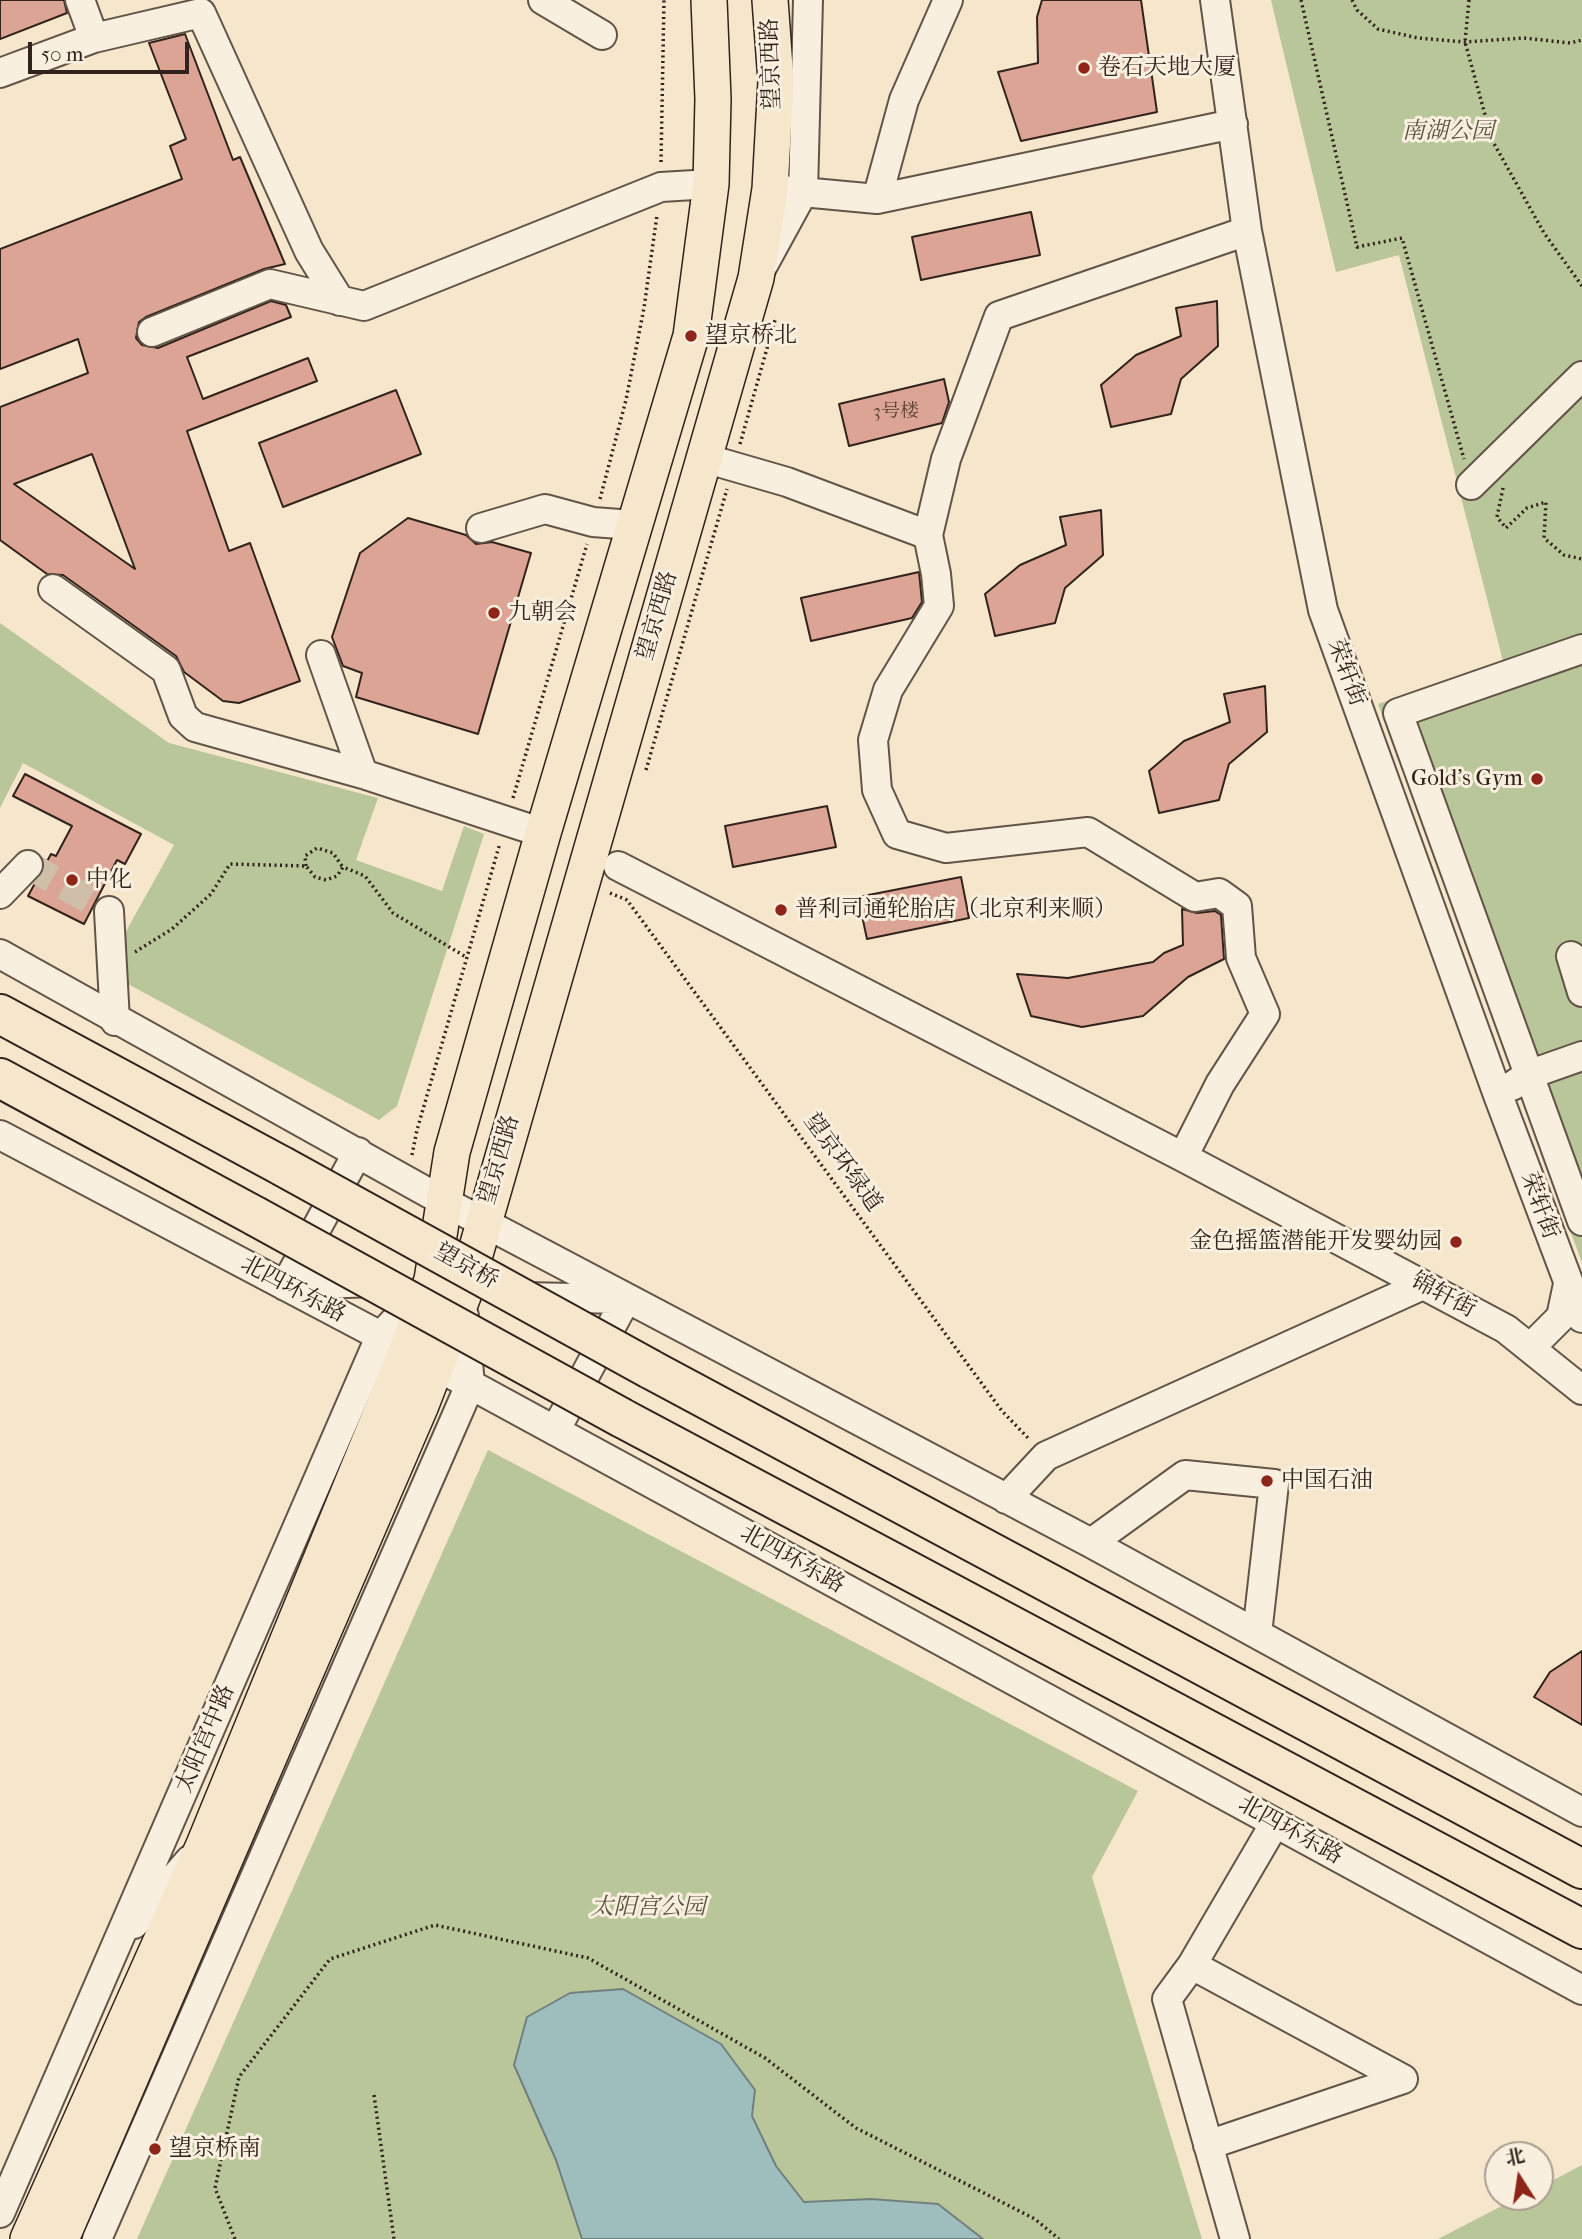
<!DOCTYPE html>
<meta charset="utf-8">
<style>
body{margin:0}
#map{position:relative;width:1582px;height:2239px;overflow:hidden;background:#f6e6cc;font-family:"IM FELL French Canon","Noto Serif SC",serif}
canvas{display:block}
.north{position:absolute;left:1484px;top:2141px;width:70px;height:70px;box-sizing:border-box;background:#f9efde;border:2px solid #a99d90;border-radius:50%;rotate:348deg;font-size:19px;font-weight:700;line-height:28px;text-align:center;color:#31231b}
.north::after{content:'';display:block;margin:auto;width:24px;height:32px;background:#8f2418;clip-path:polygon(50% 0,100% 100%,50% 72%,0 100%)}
.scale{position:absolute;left:28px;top:42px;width:161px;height:32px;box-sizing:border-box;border:4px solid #31231b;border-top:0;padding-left:9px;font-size:21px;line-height:24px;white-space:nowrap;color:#31231b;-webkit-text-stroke:5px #f9efde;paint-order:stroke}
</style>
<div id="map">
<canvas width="1582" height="2239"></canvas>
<div class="north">北</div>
<div class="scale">50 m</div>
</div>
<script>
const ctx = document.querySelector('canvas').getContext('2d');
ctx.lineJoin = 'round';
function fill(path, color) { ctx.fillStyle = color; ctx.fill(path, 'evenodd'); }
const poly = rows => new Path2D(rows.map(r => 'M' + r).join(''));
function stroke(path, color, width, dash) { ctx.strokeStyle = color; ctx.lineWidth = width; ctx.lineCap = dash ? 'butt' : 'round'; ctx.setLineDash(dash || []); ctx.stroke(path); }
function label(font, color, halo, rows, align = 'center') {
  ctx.font = font + ' "IM FELL French Canon","Noto Serif SC",serif'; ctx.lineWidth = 6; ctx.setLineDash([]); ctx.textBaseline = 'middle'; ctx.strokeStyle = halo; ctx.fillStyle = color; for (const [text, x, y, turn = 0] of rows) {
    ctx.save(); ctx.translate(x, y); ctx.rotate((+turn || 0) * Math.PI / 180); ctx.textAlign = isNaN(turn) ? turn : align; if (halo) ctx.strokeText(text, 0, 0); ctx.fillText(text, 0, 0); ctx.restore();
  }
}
fill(poly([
 [1271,0,1582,0,1582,1263,1378,704,1504,665,1399,255,1336,272],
 [0,623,169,743,378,798,356,860,442,891,464,826,484,834,397,1106,379,1120,104,971,174,845,23,763,0,808],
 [488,1450,1138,1791,1092,1877,1202,2239,137,2239],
 [1582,2165,1582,2239,1438,2239,1519,2197,1540,2197,1540,2187]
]), '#b9c69a');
const water = poly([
 [623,1989,721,2044,755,2090,752,2116,776,2166,804,2202,871,2199,938,2204,983,2239,582,2239,556,2160,514,2065,527,2017,570,1993,623,1989]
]);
fill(water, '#9ebebe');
stroke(water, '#72807d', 2);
const building = poly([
 [0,0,64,0,67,13,0,39,0,0],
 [1042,0,1141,0,1157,112,1021,141,998,72,1038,63,1037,17,1042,0],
 [185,34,233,160,240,157,285,264,264,269,146,317,139,322,136,338,142,345,158,348,271,301,286,305,291,317,187,357,203,399,308,358,317,381,187,431,229,551,250,543,300,681,239,703,223,701,184,672,176,656,63,575,47,574,0,540,0,407,88,373,78,339,0,369,0,249,182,179,170,146,186,139,149,43,185,34],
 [92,454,135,569,14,484,92,454],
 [1031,212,1040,255,921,280,912,237,1031,212],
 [1217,301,1218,346,1181,379,1171,414,1111,427,1101,385,1136,355,1181,336,1176,308,1217,301],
 [944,379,949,402,942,423,849,446,839,404,944,379],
 [396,390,421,454,283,507,259,443,396,390],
 [1101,510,1103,555,1065,588,1055,623,995,636,985,594,1020,565,1066,545,1060,517,1101,510],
 [408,518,466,535,476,544,492,542,531,553,478,734,356,697,362,673,343,666,332,637,360,553,408,518],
 [919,572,922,602,912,618,811,641,801,598,919,572],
 [1265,686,1267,732,1229,764,1219,800,1159,813,1149,771,1184,741,1230,722,1224,694,1265,686],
 [25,774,141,834,125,864,117,860,84,924,28,896,51,854,56,856,72,826,13,796,25,774],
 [827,806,836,847,733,867,725,826,827,806],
 [961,877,969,918,867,939,858,897,961,877],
 [1182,909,1197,913,1215,911,1221,915,1224,959,1188,977,1143,1016,1082,1027,1031,1016,1017,974,1068,978,1153,962,1164,953,1183,945,1182,909],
 [1582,1651,1582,1725,1534,1697,1550,1672,1582,1651]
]);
fill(building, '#dca494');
stroke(building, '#31231b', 2);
stroke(poly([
 [28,865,109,911]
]), '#cfbfa9', 28, [28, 14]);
const minor = poly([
 [80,0,94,38,201,13,309,251,340,301],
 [543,0,602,35],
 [1215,0,1247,231,1323,610,1498,1095,1582,1318],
 [0,73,94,38],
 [770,189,877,199,1233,124],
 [877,199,904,100,948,0],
 [762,267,803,192,808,0],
 [152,332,270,284,364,306,661,187,711,184],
 [704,458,787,482,928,535],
 [1471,485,1582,376],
 [481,528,545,509,593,522,633,525],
 [53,589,166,670,183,716,195,727,363,774,543,833],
 [1582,649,1398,713,1582,1221],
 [321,655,363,774],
 [618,866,1183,1157,1506,1329,1582,1390],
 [0,894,28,865],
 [109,911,115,1021],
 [0,954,443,1201,1091,1543,1582,1812],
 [1571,956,1582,992],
 [1512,1086,1528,1075,1582,1056],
 [0,1135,407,1350,1582,1990],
 [1183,1157,1220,1084,1265,1014,1241,958,1237,906,1219,893,1195,897,1088,832,946,848,897,834,877,790,873,740,888,690,939,606,936,574,928,535,946,459,999,316,1247,231],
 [288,1285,377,1282],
 [285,1286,358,1152],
 [522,1297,626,1299,555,1431],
 [1530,1348,1561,1317,1568,1284],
 [1006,1499,1046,1456,1423,1285],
 [1091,1543,1185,1475,1274,1484,1257,1634],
 [134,1924,190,1860],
 [1192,1965,1403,2079,1208,2145],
 [0,2213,380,1337,423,1290],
 [97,2239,470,1385,464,1316],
 [1235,2239,1167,1999,1192,1965,1275,1823]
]);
const major = poly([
 [28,2239,204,1845,407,1350,432,1280,452,1152,543,833,691,336,711,184,713,99,709,0],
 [61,2239,421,1405,463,1296,756,278,770,189,776,81,770,0]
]);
const highway = poly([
 [0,1014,282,1166],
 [0,1078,255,1216],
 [650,1369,1582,1869],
 [622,1418,1582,1929]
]);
stroke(minor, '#625447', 32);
stroke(major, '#31231b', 38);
stroke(highway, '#31231b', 42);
stroke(poly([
 [1301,0,1357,247,1402,238,1464,459],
 [1352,0,1357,10,1378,29,1418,38,1465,42,1524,38,1570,43,1582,40],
 [1469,0,1465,42,1492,140,1544,233,1582,286],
 [661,162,664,0],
 [740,444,775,320],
 [1503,488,1497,517,1506,528,1527,508,1546,502,1544,538,1564,555,1582,559],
 [600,499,626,400,644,308,657,215],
 [646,770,727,489],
 [513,798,587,544],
 [306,866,305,856,317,848,333,853,342,866],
 [610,893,627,900,1002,1411,1029,1439],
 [135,952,172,929,211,894,230,864,306,866,315,877,326,880,337,876,343,867,365,876,393,913,466,957],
 [412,1155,417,1130,500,843],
 [374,2095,394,2239],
 [235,2239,215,2188,239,2077,330,1959,435,1925,588,1958,765,2058,856,2128,1035,2219,1059,2239]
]), '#31231b', 3.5, [2, 3.5]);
stroke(minor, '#f9efde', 28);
stroke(major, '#f6e6cc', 35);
stroke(highway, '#f6e6cc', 38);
const highwayBridge = poly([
 [282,1166,650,1369],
 [255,1216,622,1418]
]);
stroke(highwayBridge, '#31231b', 42, []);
stroke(highwayBridge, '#f6e6cc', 38);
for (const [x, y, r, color] of [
 [1084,68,7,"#8f2418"],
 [691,336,7,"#8f2418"],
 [494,613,7,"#8f2418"],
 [1537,779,7,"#8f2418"],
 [72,880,7,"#8f2418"],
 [781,910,7,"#8f2418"],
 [1456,1242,7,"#8f2418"],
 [1267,1481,7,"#8f2418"],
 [155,2149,7,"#8f2418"]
]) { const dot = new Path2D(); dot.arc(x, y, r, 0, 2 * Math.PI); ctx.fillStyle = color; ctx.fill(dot); stroke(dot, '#f9efde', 2.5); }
label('19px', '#5c4339', null, [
 ["3号楼",896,412]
]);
label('23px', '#31231b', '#f9efde', [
 ["望京西路",772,64,-92],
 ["望京西路",658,616,-74],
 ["荣轩街",1346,673,70],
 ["望京西路",500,1160,-74],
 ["望京环绿道",842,1163,54],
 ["荣轩街",1539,1206,70],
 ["望京桥",466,1267,29],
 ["北四环东路",293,1290,28],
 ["锦轩街",1443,1296,28],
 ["北四环东路",792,1560,29],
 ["太阳宫中路",206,1739,-67],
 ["北四环东路",1290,1831,29]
]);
label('23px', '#31231b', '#f9efde', [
 ["卷石天地大厦",1098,68],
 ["望京桥北",705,336],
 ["九朝会",508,613],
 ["Gold's Gym",1523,779,"right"],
 ["中化",86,880],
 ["普利司通轮胎店（北京利来顺）",795,910],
 ["金色摇篮潜能开发婴幼园",1442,1242,"right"],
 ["中国石油",1281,1481],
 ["望京桥南",169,2149]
], 'left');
label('italic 23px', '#5a5441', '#f9efde', [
 ["南湖公园",1448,132],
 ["太阳宫公园",648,1908]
]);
</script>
